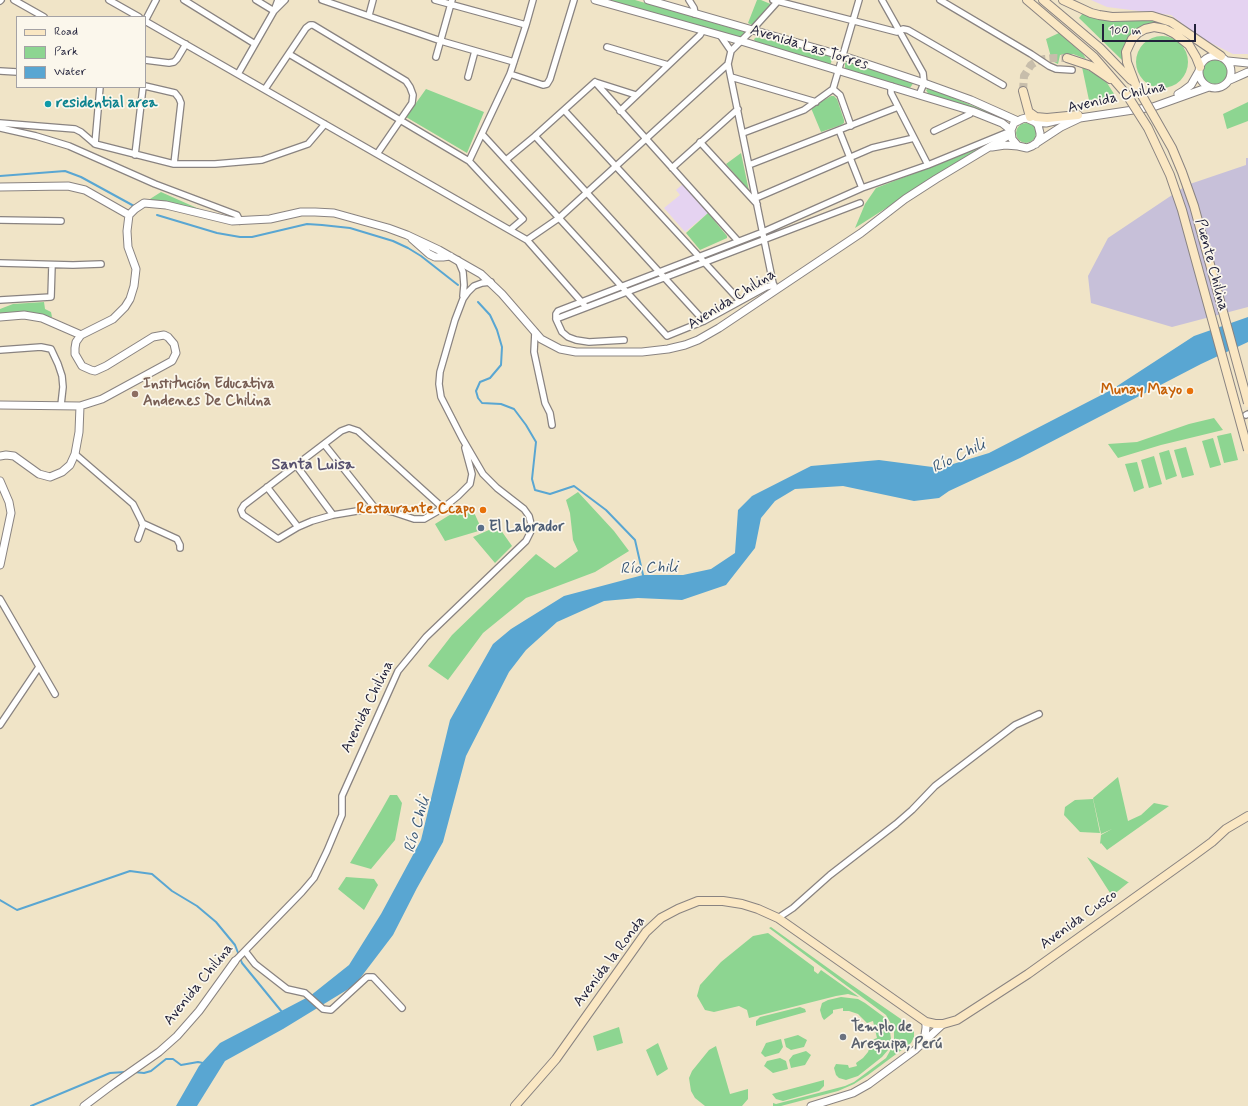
<!DOCTYPE html>
<meta charset="utf-8">
<style>
body{margin:0}
#map{position:relative;width:1248px;height:1106px;overflow:hidden;background:#f0e4c7;font-family:Mynerve,sans-serif}
canvas{display:block}
.legend{position:absolute;left:16px;top:16px;width:130px;height:72px;box-sizing:border-box;background:#fbf7ec;border:1px solid #a4a2a5;margin:0;padding:5px 7px;list-style:none;font-size:12px;color:#22223b}
.legend li{display:flex;align-items:center;gap:8px;height:20px}
.legend b{width:20px;border:1px solid #a4a2a5}
.scale{position:absolute;left:1102px;top:24px;width:94px;height:18px;box-sizing:border-box;border:2px solid #22223b;border-top:0;padding-left:5px;font-size:12px;line-height:14px;white-space:nowrap;color:#22223b;-webkit-text-stroke:3px #fbf7ec;paint-order:stroke}
</style>
<div id="map">
<canvas width="1248" height="1106"></canvas>
<ul class="legend">
<li><b style="height:5px;background:#fae7c3"></b>Road</li>
<li><b style="height:11px;background:#8dd591"></b>Park</li>
<li><b style="height:11px;background:#59a6d2"></b>Water</li>
</ul>
<div class="scale">100 m</div>
</div>
<script>
const ctx = document.querySelector('canvas').getContext('2d');
ctx.lineJoin = 'round';
function fill(path, color) { ctx.fillStyle = color; ctx.fill(path, 'evenodd'); }
const poly = rows => new Path2D(rows.map(r => 'M' + r).join(''));
function stroke(path, color, width, dash) { ctx.strokeStyle = color; ctx.lineWidth = width; ctx.lineCap = dash ? 'butt' : 'round'; ctx.setLineDash(dash || []); ctx.stroke(path); }
function label(font, color, halo, rows, align = 'center') {
  ctx.font = font + ' Mynerve,sans-serif'; ctx.lineWidth = 3.5; ctx.setLineDash([]); ctx.textBaseline = 'middle'; ctx.strokeStyle = halo; ctx.fillStyle = color; for (const [text, x, y, turn = 0] of rows) {
    ctx.save(); ctx.translate(x, y); ctx.rotate((+turn || 0) * Math.PI / 180); ctx.textAlign = isNaN(turn) ? turn : align; if (halo) ctx.strokeText(text, 0, 0); ctx.fillText(text, 0, 0); ctx.restore();
  }
}
fill(poly([
 [1091,0,1248,0,1248,54,1233,54,1201,38,1171,15,1107,7],
 [683,184,708,213,685,232,664,208,680,195,676,190]
]), '#e5d3f1');
fill(poly([
 [1246,158,1248,158,1248,307,1172,327,1091,303,1088,276,1108,238,1187,185,1246,165]
]), '#c7c0d9');
fill(poly([
 [607,0,635,0,745,32,743,38],
 [757,0,761,0,773,5,754,26,748,23],
 [1083,13,1111,20,1158,21,1158,23,1145,26,1127,45,1123,61,1079,18],
 [1059,33,1083,54,1086,59,1073,54,1060,55,1058,64,1052,61,1046,39],
 '1136 62a26 26 0 1 1 52 0a26 26 0 1 1-52 0Z',
 [757,37,833,56,830,66,755,42,754,39],
 '1203 72a12 12 0 1 1 24 0a12 12 0 1 1-24 0Z',
 [849,61,914,82,910,88,848,70,845,68,845,63],
 [1082,67,1095,74,1107,83,1118,100,1090,105],
 [929,88,998,116,929,95,926,90],
 [426,89,484,112,467,153,406,117],
 [831,96,834,96,837,99,844,120,844,123,841,125,821,132,811,108],
 [1248,102,1248,121,1227,129,1223,114],
 '1016 133a10 10 0 1 1 20 0a10 10 0 1 1-20 0Z',
 [980,148,855,228,865,204,876,188],
 [741,153,749,191,726,164],
 [161,192,217,217,150,201,150,199],
 [708,213,727,236,727,238,700,250,686,233],
 [44,302,45,309,51,312,52,317,25,315,0,316,0,309,13,304],
 [1214,418,1223,430,1161,445,1118,458,1108,444,1137,442,1189,424],
 [1231,433,1238,460,1224,463,1217,436],
 [1213,438,1221,465,1210,468,1202,441],
 [1186,447,1194,475,1182,478,1174,450],
 [1169,450,1177,476,1166,480,1159,453],
 [1154,456,1162,484,1149,488,1141,460],
 [1137,462,1144,488,1134,492,1125,464],
 [578,492,614,531,629,551,595,572,526,598,483,633,448,680,428,666,452,635,536,554,555,568,578,551,573,540,570,513,566,500],
 [461,508,463,512,472,508,482,530,445,541,435,524],
 [498,526,512,546,495,563,473,537],
 [1118,777,1128,821,1141,815,1154,803,1169,806,1107,850,1101,843,1100,844,1101,835,1112,829,1101,834,1093,798],
 [390,795,397,795,402,803,395,840,371,869,350,863,381,811],
 [1093,799,1100,833,1080,832,1064,815,1065,807,1075,800],
 [1087,857,1128,882,1129,882,1112,896],
 [346,877,374,879,378,885,364,910,338,889],
 [771,927,846,981,911,1026,914,1031,914,1037,911,1043,868,1075,854,1084,838,1091,781,1106,773,1106,773,1103,776,1104,845,1086,854,1082,886,1058,890,1051,894,1040,894,1029,886,1015,769,928],
 [768,933,814,967,814,971,818,974,821,970,859,997,848,994,836,996,749,1018,747,1010,739,1006,714,1012,705,1010,697,996,700,985,721,962,753,936],
 [841,997,858,999,865,1003,884,1017,889,1023,891,1039,888,1050,882,1057,858,1076,846,1080,839,1078,836,1075,834,1068,836,1064,848,1065,849,1068,857,1066,856,1063,863,1058,868,1052,872,1040,877,1038,873,1021,867,1023,858,1014,849,1011,843,1011,843,1008,833,1010,833,1013,824,1020,822,1017,820,1010,822,1003,828,1000],
 [800,1007,805,1009,806,1012,756,1026,756,1021,760,1017],
 [619,1027,623,1043,597,1051,593,1036],
 [798,1035,807,1040,804,1047,791,1050,786,1047,784,1039],
 [781,1039,783,1047,779,1053,765,1057,761,1053,766,1043],
 [658,1043,668,1069,657,1076,646,1050],
 [716,1046,730,1094,748,1089,748,1099,742,1106,705,1106,695,1098,691,1091,689,1078,692,1071,709,1050],
 [806,1051,811,1055,805,1065,791,1068,789,1060,793,1055],
 [780,1058,786,1061,788,1069,773,1073,764,1066,767,1061],
 [824,1080,824,1086,819,1091,783,1101,776,1099,772,1094]
]), '#8dd591');
fill(poly([
 [1248,317,1248,342,1201,364,1020,458,949,491,939,498,914,501,843,486,795,489,775,501,761,518,755,548,726,585,682,600,638,598,604,601,557,622,526,650,509,672,466,756,443,842,417,888,393,935,355,985,283,1029,225,1061,197,1106,176,1106,199,1066,220,1043,310,996,349,965,381,914,421,840,450,720,493,644,511,629,564,596,643,575,683,575,711,569,735,553,738,510,752,496,811,466,879,460,940,468,989,453,1111,390,1194,336]
]), '#59a6d2');
stroke(poly([
 [0,176,65,171,81,177,134,206],
 [157,215,217,233,240,237,252,237,307,224,322,225,350,228,393,241,408,248,421,256,458,285],
 [478,302,490,315,497,330,502,347,501,365,490,378,480,382,476,391,478,398,482,403,501,404,514,409,526,425,536,442,532,479,535,490,550,494,574,486,606,510,635,540,643,575],
 [0,900,17,910,130,871,152,874,172,891,197,906,216,922,235,945,242,963,282,1012],
 [134,1072,144,1073,151,1071,166,1059,173,1059,181,1065,198,1062,203,1063],
 [31,1106,110,1073,125,1072]
]), '#59a6d2', 2);
stroke(poly([
 [1023,91,1024,76,1031,65,1037,61,1044,59,1055,58,1067,58]
]), '#c7bdab', 8, [8, 4]);
const minor = poly([
 [14,0,44,17],
 [109,0,139,17],
 [184,0,255,44],
 [256,0,274,11,285,0],
 [322,0,441,41,514,62],
 [435,0,526,25],
 [689,0,694,8,695,14],
 [773,0,897,32,903,29,908,30,1003,85],
 [882,0,923,73,924,83,919,95],
 [940,0,1031,54,1049,66,1056,69,1072,70],
 [0,1,1,0],
 [369,15,373,0],
 [145,21,527,240,586,307],
 [145,21,156,0],
 [720,35,731,51],
 [607,47,668,65],
 [289,54,469,161,523,219,510,230],
 [436,57,452,0],
 [145,60,169,63,174,62,177,59,186,44],
 [0,71,17,72],
 [238,74,274,11,278,0],
 [510,74,543,85,547,84,550,79,574,0],
 [468,77,475,51],
 [731,77,816,102],
 [595,82,738,241],
 [595,82,636,95],
 [145,86,175,93,179,98,181,103,174,164],
 [891,86,891,93,928,165],
 [265,89,306,28,310,25,313,25,406,81,410,87,413,95,412,103,377,154],
 [833,89,840,95,851,126],
 [564,110,740,301],
 [620,111,700,35,703,30],
 [0,123,75,129,81,132,95,144,174,164,215,164,262,160,308,144,325,124],
 [0,128,36,136,69,146,155,184,237,215,240,221],
 [839,130,862,188],
 [934,131,970,114,972,111],
 [743,133,804,110,833,89,859,0],
 [482,134,667,336,704,321,766,287,774,285],
 [535,136,704,321],
 [700,142,757,204],
 [95,144,100,87],
 [135,155,143,87],
 [506,160,535,136,595,82],
 [469,161,510,74,526,25,533,0],
 [749,165,898,107],
 [672,168,738,109],
 [756,198,872,148,914,138],
 [0,220,61,221],
 [527,240,559,218,728,64],
 [458,260,463,272,464,285,463,296],
 [0,263,73,265,101,264],
 [774,288,728,64,731,51,752,30,779,0],
 [0,300,51,297,52,265],
 [556,319,860,203],
 [535,332,534,352,545,403,550,413,552,425],
 [624,340,589,342,576,340,568,337,562,332,556,319,556,314,558,311,763,232,862,188,928,165,1011,131],
 [0,350,41,347,51,349,58,364,62,376,63,387,61,405],
 [1246,415,1248,414],
 [324,444,375,508],
 [75,454,133,504,142,522,143,525,138,539],
 [296,465,333,515],
 [267,487,298,527],
 [443,508,358,431,349,428,341,431,244,505,241,510,243,515,278,539,298,527,312,521,333,515,375,508,393,512,414,519,424,519,443,508,458,496,470,484,472,474,465,448],
 [142,523,177,539,180,545,180,548],
 [0,599,55,694],
 [0,725,39,667],
 [778,918,793,908,830,875,896,824,912,810,935,786,1015,725,1039,714],
 [245,951,255,964,287,989,305,993,323,1009,331,1010,367,977,373,977,402,1008],
 [235,961,302,892,314,878,327,851,342,815,342,796,398,671,426,637,526,541,531,531,531,524,529,516,524,509,497,488,483,474,462,438,441,397,439,384,440,372,455,320,463,299,468,292,474,286,482,283,491,282]
]);
const tertiary = poly([
 [595,0,741,41,972,111,1002,123,1011,130],
 [648,0,843,56,924,83,971,100,1018,121],
 '1199 72a16 16 0 1 1 32 0a16 16 0 1 1-32 0Z',
 [1228,61,1248,63],
 [1230,80,1248,72],
 [1178,94,1183,91,1191,85,1199,71],
 [1035,122,1046,123,1067,118],
 [1036,144,1040,137,1040,133,1038,125,1035,122,1026,118,1022,119,1014,123,1011,130,1012,139,1018,146,1027,148,1032,146,1061,127,1080,118,1153,107,1209,87],
 [992,147,1005,145,1018,146],
 [0,187,68,186,85,190,129,215],
 [412,239,429,254,435,257,443,257,450,256],
 [0,317,24,315,42,318,81,335],
 [0,405,80,406,102,399,172,361,176,353,174,344,168,337,164,335,153,337,106,366,95,371,91,370,82,366,75,354,75,348,76,342,81,335,113,319,125,307,130,299,134,286,136,269,128,247,127,231,129,215,135,209,144,203,166,205,232,221,270,219,301,212,315,212,334,213,388,228,407,235,439,250,481,274,502,294,541,339,560,349,576,352,642,352,668,349,685,345,698,340,719,328,861,233,905,199,936,179,1011,134],
 [0,456,6,455,14,456,39,474,50,477,62,472,70,465,75,454,79,432,80,406],
 [0,481,9,502,11,513,0,565],
 [924,1041,926,1028,926,1022],
 [84,1106,112,1085,159,1052,177,1036,199,1011,235,961],
 [811,1106,853,1093,869,1084,915,1050,943,1024]
]);
const secondary = poly([
 [1027,0,1094,57,1127,95],
 [1043,0,1100,48,1131,80],
 [1063,0,1091,13,1099,15,1112,17,1152,16,1171,22,1221,56],
 [1067,58,1091,66,1110,79],
 [1136,86,1127,62,1126,52,1132,39,1138,33,1145,29,1154,27,1165,29,1175,34,1189,45,1196,57,1200,67],
 [1023,91,1030,117],
 [1029,112,1036,117,1047,118,1078,115],
 [515,1106,556,1059,646,932,661,918,678,909,698,901,723,901,742,904,758,909,778,918,926,1022,935,1024,943,1024,957,1020,1028,974,1193,856,1212,842,1226,829,1248,816]
]);
stroke(minor, '#898381', 8);
stroke(tertiary, '#898381', 9);
stroke(secondary, '#898381', 10);
stroke(minor, '#fff', 5.5);
stroke(tertiary, '#fff', 7);
stroke(secondary, '#fae7c3', 8);
const secondaryBridge = poly([
 [1140,92,1172,148,1182,172,1194,206,1248,403],
 [1127,95,1148,128,1170,175,1182,210,1248,450]
]);
stroke(secondaryBridge, '#898381', 10, []);
stroke(secondaryBridge, '#fae7c3', 8);
for (const [x, y, r, color] of [
 [48,104,4,"#0f9aa8"],
 [1190,391,4,"#e8710a"],
 [135,394,4,"#8d6e63"],
 [483,510,4,"#e8710a"],
 [481,528,4,"#5c6f8a"],
 [843,1037,4,"#6b7280"]
]) { const dot = new Path2D(); dot.arc(x, y, r, 0, 2 * Math.PI); ctx.fillStyle = color; ctx.fill(dot); stroke(dot, '#fbf7ec', 1.5); }
label('15px', '#22223b', '#fbf7ec', [
 ["Avenida Las Torres",809,48,17],
 ["Avenida Chilina",1117,98,-13],
 ["Puente Chilina",1211,265,75],
 ["Avenida Chilina",732,300,-32],
 ["Avenida Chilina",368,707,-64],
 ["Avenida Cusco",1079,920,-36],
 ["Avenida la Ronda",610,962,-53],
 ["Avenida Chilina",199,985,-51]
]);
label('bold 15px', '#0d838f', '#fbf7ec', [
 ["residential area",56,104]
], 'left');
label('bold 15px', '#785e54', '#fbf7ec', [
 ["Institución Educativa",143,385],
 ["Andenes De Chilina",143,402]
], 'left');
label('bold 15px', '#c56008', '#fbf7ec', [
 ["Munay Mayo",1182,391],
 ["Restaurante Ccapo",475,510]
], 'right');
label('bold 15px', '#4e5e75', '#fbf7ec', [
 ["El Labrador",489,528]
], 'left');
label('bold 15px', '#5b616d', '#fbf7ec', [
 ["Templo de",851,1028],
 ["Arequipa, Perú",851,1045]
], 'left');
label('italic 16px', '#385777', '#fbf7ec', [
 ["Río Chili",959,457,-26],
 ["Río Chili",649,569,-2],
 ["Río Chili",418,825,-74]
]);
label('bold 16px', '#57516f', '#fbf7ec', [
 ["Santa Luisa",313,466]
]);
</script>
